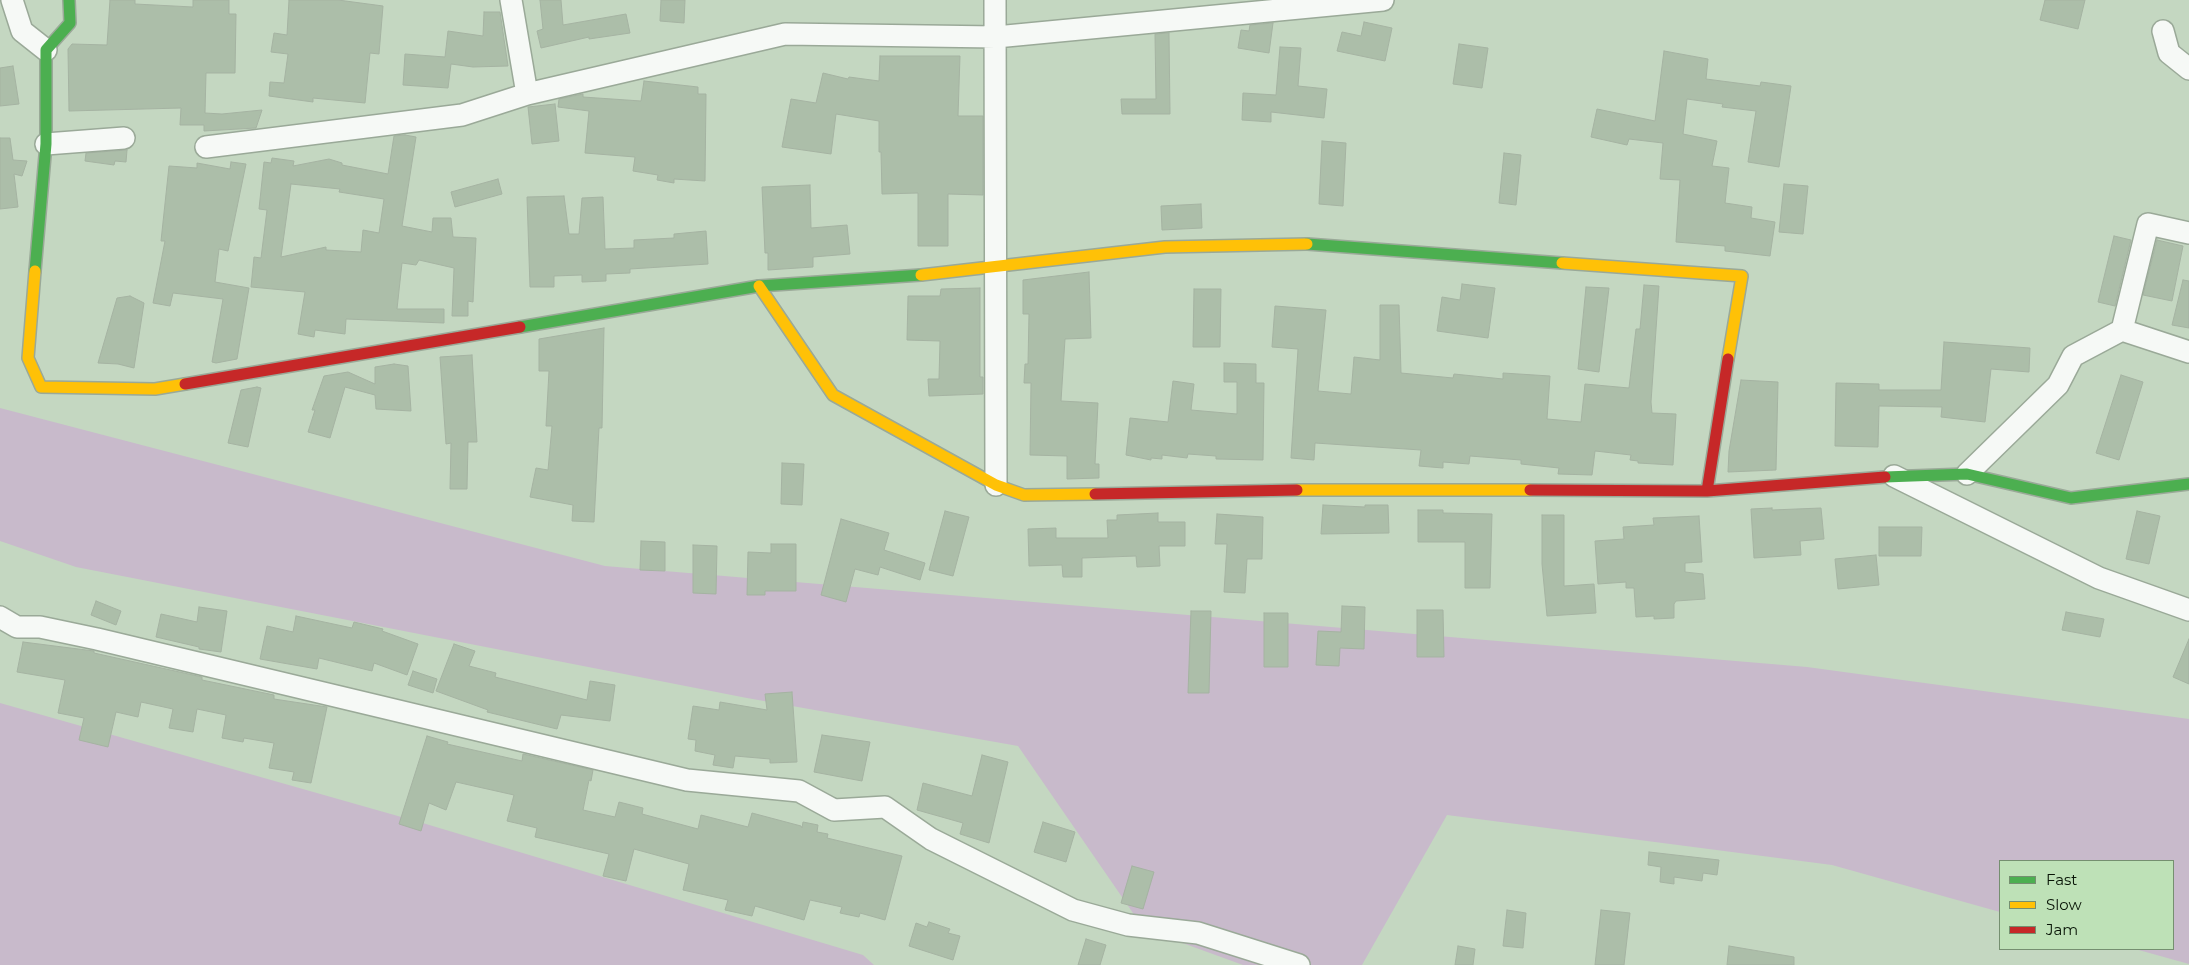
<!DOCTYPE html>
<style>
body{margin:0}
#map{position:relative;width:2189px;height:965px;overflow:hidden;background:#c4d7c1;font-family:Montserrat,sans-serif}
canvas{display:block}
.legend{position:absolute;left:1999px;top:860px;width:175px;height:90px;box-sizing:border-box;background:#bee1b7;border:1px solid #758f70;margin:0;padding:6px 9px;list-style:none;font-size:15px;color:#081406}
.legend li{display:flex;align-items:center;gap:10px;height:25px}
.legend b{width:25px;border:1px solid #758f70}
</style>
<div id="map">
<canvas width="2189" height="965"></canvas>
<ul class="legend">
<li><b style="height:6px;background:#4caf50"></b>Fast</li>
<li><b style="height:6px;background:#ffc107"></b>Slow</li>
<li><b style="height:6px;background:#c62828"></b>Jam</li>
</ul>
</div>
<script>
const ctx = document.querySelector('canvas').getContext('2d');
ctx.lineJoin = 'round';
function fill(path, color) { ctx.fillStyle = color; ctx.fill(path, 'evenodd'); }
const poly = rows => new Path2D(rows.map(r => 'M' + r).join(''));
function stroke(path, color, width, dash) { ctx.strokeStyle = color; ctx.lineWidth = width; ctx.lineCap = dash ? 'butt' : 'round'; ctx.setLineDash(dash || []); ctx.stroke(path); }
fill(poly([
 [0,408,605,566,1807,667,2189,719,2189,964,2135,949,2173,949,2173,861,2000,861,2000,912,1832,865,1447,815,1362,965,1243,965,1144,929,1018,746,747,698,76,567,0,541],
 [0,703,426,824,863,955,874,965,0,965]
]), '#c8bacb');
const building = poly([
 [110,0,135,0,135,4,193,7,193,0,229,0,229,14,236,14,235,73,206,73,205,113,222,114,262,110,256,128,204,131,204,125,180,125,181,108,69,111,68,49,72,44,107,45,110,0],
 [289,0,338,0,383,6,379,54,370,53,365,103,313,98,313,102,269,96,270,82,284,83,288,54,271,52,274,33,287,35,289,0],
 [540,0,561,0,563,25,626,14,630,33,589,39,589,37,541,48,537,31,543,29,540,0],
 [661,0,685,0,684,23,660,21,661,0],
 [2045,0,2085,0,2078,29,2040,20,2045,0],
 [484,12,500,12,508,66,473,67,451,64,448,88,403,85,405,54,445,57,448,31,483,36,484,12],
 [1364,22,1392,28,1385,61,1337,51,1342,32,1361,36,1364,22],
 [1273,23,1269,53,1238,48,1241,30,1249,31,1250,25,1273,23],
 [1169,33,1170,114,1122,114,1121,99,1156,99,1155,34,1169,33],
 [1459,44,1488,48,1482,88,1453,84,1459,44],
 [1280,47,1301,48,1298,86,1327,89,1324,118,1271,112,1271,122,1242,120,1243,93,1276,95,1280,47],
 [1664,51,1708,59,1706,79,1760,86,1761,82,1791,86,1779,167,1748,162,1756,111,1722,107,1723,104,1687,99,1683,134,1717,141,1712,166,1729,168,1725,203,1752,207,1751,218,1775,222,1770,256,1725,251,1725,246,1676,242,1680,180,1660,179,1663,143,1629,139,1627,145,1591,137,1597,109,1655,121,1664,51],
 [880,56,960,56,958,116,983,116,983,195,948,194,948,246,918,246,918,193,882,194,881,152,879,152,879,121,836,114,831,154,782,147,791,99,816,103,823,73,848,79,849,77,879,81,880,56],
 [13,66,19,104,0,106,0,68,13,66],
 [644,81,698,87,698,94,706,94,705,181,674,179,674,183,657,180,658,175,633,171,635,157,585,153,589,111,558,107,559,99,583,94,583,97,641,101,644,81],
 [555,104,559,141,532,144,528,107,555,104],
 [405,135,416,137,402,226,432,232,433,218,451,218,453,237,476,238,473,302,468,301,468,316,452,316,454,268,419,260,416,265,402,263,397,309,444,309,444,323,346,319,345,334,315,330,314,337,298,334,305,292,251,287,254,257,261,258,267,210,259,209,264,162,271,163,272,158,294,161,293,166,329,159,342,163,342,165,388,174,394,136,405,135],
 [291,184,340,189,339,192,384,199,379,233,363,230,361,252,326,250,326,247,281,257,291,184],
 [0,138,10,138,13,160,27,161,22,176,14,174,18,207,0,209,0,138],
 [1322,141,1346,143,1343,206,1319,204,1322,141],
 [127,150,126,162,115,161,114,165,85,161,86,153,127,150],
 [1504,153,1521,155,1516,205,1499,203,1504,153],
 [231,162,246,164,228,251,219,249,215,282,249,288,237,359,216,363,212,362,223,299,173,293,170,306,153,303,165,241,161,241,169,166,197,168,197,163,230,169,231,162],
 [498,179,502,194,455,207,451,192,498,179],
 [1784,184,1808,186,1803,234,1779,232,1784,184],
 [810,185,811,228,847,225,850,254,813,257,813,267,768,270,768,253,765,253,762,187,810,185],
 [564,196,569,234,579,234,582,198,603,197,605,249,634,248,634,240,674,238,674,234,706,231,708,264,630,269,630,273,606,274,606,281,582,282,582,275,554,276,554,287,530,287,527,197,564,196],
 [1201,204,1202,228,1162,230,1161,206,1201,204],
 [2114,236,2131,240,2115,306,2098,302,2114,236],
 [2157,240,2183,246,2172,301,2143,295,2157,240],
 [1089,272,1091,338,1065,339,1061,401,1098,403,1095,464,1099,464,1099,478,1067,479,1067,456,1030,455,1031,383,1024,383,1025,364,1028,364,1029,314,1023,314,1023,280,1089,272],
 [2183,280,2189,281,2189,328,2172,325,2183,280],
 [1462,284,1495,288,1488,338,1437,331,1442,297,1460,300,1462,284],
 [1644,285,1659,286,1651,402,1652,413,1676,414,1673,465,1638,463,1638,461,1630,460,1631,455,1595,451,1592,475,1558,474,1559,468,1521,464,1521,460,1470,456,1469,464,1443,462,1443,468,1419,466,1421,450,1315,443,1314,460,1291,458,1298,349,1272,347,1275,306,1326,310,1318,391,1351,394,1354,357,1380,360,1380,305,1399,305,1401,373,1453,378,1454,374,1503,379,1503,373,1550,376,1547,419,1581,422,1585,384,1629,388,1636,329,1640,329,1644,285],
 [1586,287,1609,288,1599,372,1578,369,1586,287],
 [980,288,980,377,983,377,983,394,929,396,928,379,939,379,940,341,907,340,908,296,940,296,941,289,980,288],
 [1194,289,1221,289,1220,347,1193,347,1194,289],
 [130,296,144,303,134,368,118,364,98,363,117,298,130,296],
 [604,328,602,428,599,428,594,522,572,521,573,505,530,497,536,468,548,470,552,426,546,426,549,371,539,371,539,339,604,328],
 [1944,342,2030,348,2029,372,1991,369,1985,422,1941,417,1942,407,1879,406,1878,447,1835,446,1836,383,1879,384,1879,390,1941,390,1944,342],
 [472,355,477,442,468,442,467,489,450,489,451,443,446,444,440,357,472,355],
 [1224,363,1256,364,1256,383,1264,383,1263,460,1216,459,1216,456,1188,454,1187,458,1162,455,1162,459,1151,458,1151,460,1126,455,1130,418,1168,422,1173,381,1194,384,1191,410,1237,414,1237,382,1224,382,1224,363],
 [394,364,408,366,411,411,376,409,375,395,345,387,330,438,308,432,315,410,312,410,324,376,348,372,375,384,375,367,394,364],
 [2121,375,2143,382,2119,460,2096,453,2121,375],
 [1741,380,1778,382,1776,470,1728,472,1729,451,1741,380],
 [257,387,261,388,248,447,228,443,241,390,257,387],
 [782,463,804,464,802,505,781,504,782,463],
 [1323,505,1365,507,1365,505,1388,505,1389,533,1321,534,1323,505],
 [1772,508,1772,510,1821,508,1824,539,1800,541,1801,555,1754,558,1751,509,1772,508],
 [1418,510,1443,510,1443,513,1492,514,1490,588,1465,588,1465,542,1418,542,1418,510],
 [945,511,969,517,953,576,929,570,945,511],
 [2137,511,2160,516,2149,564,2126,559,2137,511],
 [1158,513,1158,522,1185,522,1185,546,1159,546,1160,566,1137,567,1136,556,1082,558,1082,577,1063,577,1062,565,1029,566,1028,529,1056,528,1056,538,1108,538,1107,520,1117,520,1117,515,1158,513],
 [1217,514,1263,517,1262,559,1247,559,1245,593,1224,592,1227,544,1215,544,1217,514],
 [1542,515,1564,515,1564,586,1594,584,1596,613,1547,616,1542,564,1542,515],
 [1699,516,1702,562,1685,563,1685,572,1703,574,1705,599,1676,601,1674,604,1674,618,1654,619,1654,616,1636,617,1634,588,1626,588,1626,582,1598,584,1595,541,1624,539,1623,527,1654,525,1653,518,1699,516],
 [841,519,889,533,884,550,925,563,920,580,880,567,878,575,855,569,846,602,821,595,841,519],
 [1879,527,1922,527,1921,556,1879,556,1879,527],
 [641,541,665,542,665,571,640,570,641,541],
 [771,544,796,544,796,591,765,591,765,595,747,595,748,552,771,553,771,544],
 [693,545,717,546,716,594,693,593,693,545],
 [1876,555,1879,585,1838,589,1835,559,1876,555],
 [96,601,121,611,116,625,91,615,96,601],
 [1342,606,1365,607,1364,649,1340,648,1339,666,1316,665,1318,631,1341,632,1342,606],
 [199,607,227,611,221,652,199,649,199,647,156,637,161,614,197,622,199,607],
 [1417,610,1443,610,1444,657,1417,657,1417,610],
 [1191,611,1211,611,1209,693,1188,693,1191,611],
 [2066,612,2104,619,2100,637,2062,630,2066,612],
 [1264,613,1288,613,1288,667,1264,667,1264,613],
 [296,616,352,628,354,622,383,629,382,631,418,644,407,675,374,663,372,671,319,658,317,669,260,659,267,626,293,632,296,616],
 [2189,639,2189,684,2173,677,2189,639],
 [23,642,94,651,94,653,202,677,202,680,274,695,274,699,327,707,311,783,292,780,294,772,269,768,274,743,244,738,243,742,222,738,226,715,197,709,193,732,169,728,173,709,141,702,138,717,116,712,108,747,79,740,84,718,58,713,65,680,17,672,23,642],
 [454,644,475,651,469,666,496,673,495,677,587,700,590,681,615,685,610,721,561,715,557,729,487,712,488,710,436,691,454,644],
 [413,671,437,679,433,693,408,685,413,671],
 [792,692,797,762,770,763,770,759,735,756,733,768,713,765,715,755,695,751,696,740,688,739,693,706,719,710,720,702,767,710,765,694,792,692],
 [822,735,870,742,862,781,814,772,822,735],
 [427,736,448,742,447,744,522,761,523,754,593,770,591,781,589,780,583,810,615,817,619,802,643,808,642,814,698,829,701,815,748,827,752,813,801,826,802,828,803,822,818,825,817,832,828,834,827,838,902,856,885,920,860,913,859,917,840,913,842,907,810,900,804,920,755,906,752,916,725,910,728,900,683,890,689,864,634,849,626,881,603,876,609,854,535,837,537,828,507,821,514,795,456,782,446,810,429,803,421,831,399,824,427,736],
 [982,755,1008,762,989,843,960,834,963,823,917,810,923,783,972,796,982,755],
 [1043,822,1075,832,1066,862,1034,852,1043,822],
 [1649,852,1719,860,1717,875,1703,873,1702,881,1674,877,1674,884,1660,882,1661,867,1648,865,1649,852],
 [1132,866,1154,872,1143,909,1121,903,1132,866],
 [1507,910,1526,913,1523,948,1503,946,1507,910],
 [1601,910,1630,913,1624,965,1595,965,1601,910],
 [929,922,950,929,948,933,960,936,953,960,909,946,916,923,927,927,929,922],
 [1086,939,1106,945,1100,965,1078,965,1086,939],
 [1458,946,1475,949,1473,965,1455,965,1458,946],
 [1729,946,1794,957,1794,965,1727,965,1729,946]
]);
fill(building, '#acbea9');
stroke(building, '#a5b3a2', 1);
const street = poly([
 [12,0,22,31,46,50],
 [511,0,527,94],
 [995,0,996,485],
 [2163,31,2169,53,2189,69],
 [46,144,124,138],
 [206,147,462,115,527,94,785,34,996,37,1383,0],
 [2122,330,2189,352],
 [1967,474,2058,385,2073,356,2122,330,2148,224,2189,233],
 [1894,476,2099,578,2189,610],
 [0,617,17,627,40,627,97,639,687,780,799,791,834,810,885,807,931,839,1073,910,1128,925,1198,933,1299,965]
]);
const fast = poly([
 [1307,244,1562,263],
 [35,271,46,144,46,50,70,23,69,0],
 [520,327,759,286,921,275],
 [1885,477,1967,474,2071,498,2189,484]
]);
const slow = poly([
 [1562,263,1742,276,1728,359],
 [35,271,28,358,41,387,155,389,185,384],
 [921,275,1165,247,1307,244],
 [759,286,833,395,996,485,1024,495,1095,494],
 [1297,490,1530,490]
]);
const jam = poly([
 [185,384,520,327],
 [1530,490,1707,491,1885,477],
 [1707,491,1728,359],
 [1095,494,1297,490]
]);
stroke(street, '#9aa998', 24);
stroke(fast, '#9aa998', 14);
stroke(slow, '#9aa998', 14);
stroke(jam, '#9aa998', 14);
stroke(street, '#f6f9f6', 21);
stroke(fast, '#4caf50', 11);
stroke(slow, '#ffc107', 11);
stroke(jam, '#c62828', 11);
</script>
